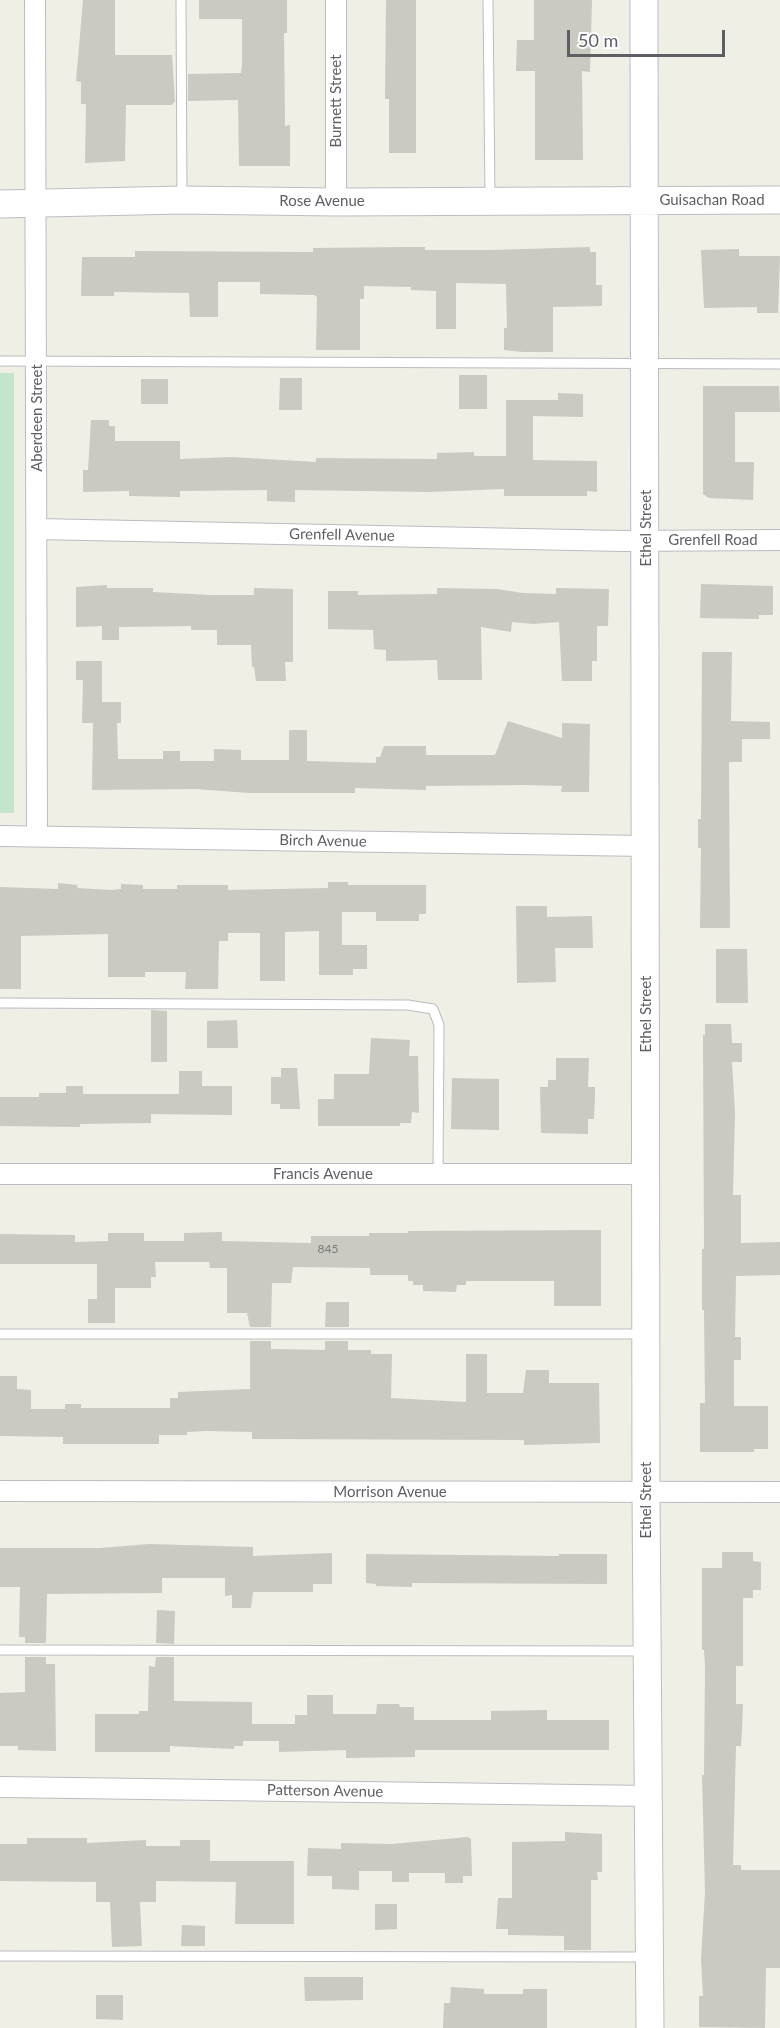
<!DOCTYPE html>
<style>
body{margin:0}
#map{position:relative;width:780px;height:2028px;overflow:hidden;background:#efefe6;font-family:Lato,sans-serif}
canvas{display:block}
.scale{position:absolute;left:567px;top:30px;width:158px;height:27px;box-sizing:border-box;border:3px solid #5e5f65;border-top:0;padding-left:8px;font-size:18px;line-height:21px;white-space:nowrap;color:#5e5f65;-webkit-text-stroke:4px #fff;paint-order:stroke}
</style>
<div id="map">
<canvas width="780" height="2028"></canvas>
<div class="scale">50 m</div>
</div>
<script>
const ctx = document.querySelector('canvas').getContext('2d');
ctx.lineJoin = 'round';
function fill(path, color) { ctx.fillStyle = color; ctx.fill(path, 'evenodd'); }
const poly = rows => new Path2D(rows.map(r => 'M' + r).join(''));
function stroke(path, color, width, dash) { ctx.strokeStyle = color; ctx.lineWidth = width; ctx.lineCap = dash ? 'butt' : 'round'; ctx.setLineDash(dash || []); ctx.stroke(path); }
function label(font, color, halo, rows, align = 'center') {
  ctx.font = font + ' Lato,sans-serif'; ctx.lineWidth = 5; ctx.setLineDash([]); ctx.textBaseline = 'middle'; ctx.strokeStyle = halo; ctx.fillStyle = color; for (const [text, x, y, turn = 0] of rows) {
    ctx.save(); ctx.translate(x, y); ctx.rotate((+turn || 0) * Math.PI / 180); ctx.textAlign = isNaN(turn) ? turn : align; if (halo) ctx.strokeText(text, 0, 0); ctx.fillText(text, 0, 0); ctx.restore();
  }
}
fill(poly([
 [0,373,14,373,14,813,0,813]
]), '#c4e4cb');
fill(poly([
 [83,0,115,0,115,55,172,55,175,101,172,105,126,105,125,161,85,163,86,104,81,104,81,82,76,81],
 [199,0,287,0,287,33,284,33,285,126,290,125,290,166,239,166,238,100,188,101,188,74,241,73,242,65,242,19,199,19],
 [386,0,416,0,416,153,389,153,389,99,385,99],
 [534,0,592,0,590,72,582,71,583,160,535,160,535,71,516,71,517,40,534,40],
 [407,247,425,247,425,250,492,250,590,247,590,252,596,252,596,285,602,285,602,306,553,307,553,352,523,352,504,350,504,328,507,328,506,284,456,283,456,329,436,329,436,291,411,290,411,287,364,286,364,299,360,299,360,350,316,350,317,297,314,295,260,294,260,282,218,282,218,317,190,317,189,293,114,292,114,296,81,296,82,257,135,257,135,251,313,252,313,248],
 [739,249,739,256,780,256,778,313,757,313,757,307,704,308,701,250],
 [459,375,487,375,487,409,459,409],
 [280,378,302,378,302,410,279,410],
 [141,379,168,379,168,404,141,404],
 [703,386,779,386,780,412,735,412,735,462,754,462,753,500,709,498,703,494],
 [558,393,583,394,583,417,533,416,533,460,597,461,597,492,587,491,587,496,504,496,504,489,430,492,295,490,295,502,267,501,267,490,180,491,180,497,129,496,129,491,83,492,83,470,88,470,91,420,109,420,109,426,115,426,115,441,180,441,180,459,231,457,316,462,316,458,437,459,437,453,474,452,474,456,506,456,506,400,558,400],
 [701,584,773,586,773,615,759,615,759,619,700,618],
 [107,585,107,588,153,588,153,592,211,595,254,595,254,588,293,589,293,662,285,662,286,681,256,681,254,667,252,667,251,645,217,645,217,630,191,630,191,626,119,627,119,640,102,640,102,626,76,627,76,587],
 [437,588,497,589,523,593,556,594,556,588,609,589,608,626,597,626,597,661,592,661,592,681,562,681,559,622,533,624,512,622,511,632,481,627,482,680,438,680,437,660,386,661,386,650,374,649,373,630,328,629,328,591,358,591,358,595,437,594],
 [702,652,732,652,731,721,770,722,770,739,742,739,742,762,729,762,730,928,700,928,701,848,698,848,698,819,701,819],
 [76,661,102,661,102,702,121,702,121,723,117,723,118,759,163,759,163,751,180,751,180,761,214,761,214,749,241,750,241,760,289,760,289,730,307,730,307,761,376,763,376,757,380,757,384,746,426,746,426,755,495,755,508,721,562,738,562,723,590,724,589,792,561,792,562,786,527,785,426,786,426,790,355,788,355,793,249,793,196,789,92,790,93,723,82,723,83,680,76,680],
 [328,882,348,882,348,885,426,885,426,914,419,914,419,921,376,921,376,912,342,912,342,945,367,945,367,969,353,969,353,975,319,975,319,931,285,932,285,981,260,981,260,933,228,933,228,941,219,941,218,989,185,989,186,972,145,972,145,977,108,977,108,934,21,936,21,989,0,989,0,887,58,889,58,883,77,885,78,888,111,890,121,889,121,884,143,885,143,889,177,889,177,885,228,885,228,890,328,888],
 [516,906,547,906,547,917,592,916,593,948,555,948,556,982,517,983],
 [716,949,747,949,748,1003,716,1003],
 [151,1010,167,1011,167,1062,151,1062],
 [237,1020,238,1048,207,1048,207,1021],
 [705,1024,731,1024,732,1043,742,1043,742,1062,732,1062,735,1112,733,1195,741,1195,741,1243,780,1242,780,1275,736,1276,735,1337,741,1337,741,1360,734,1360,734,1406,768,1406,768,1449,754,1449,754,1452,700,1452,700,1403,705,1403,704,1310,702,1310,702,1249,704,1249,703,1035,705,1035],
 [371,1038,410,1040,409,1056,418,1056,419,1113,412,1112,411,1123,400,1123,400,1126,318,1126,318,1099,334,1099,334,1074,369,1074],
 [556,1058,589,1058,588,1087,595,1087,595,1097,594,1119,588,1119,588,1134,541,1133,540,1087,548,1087,548,1080,556,1080],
 [281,1068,297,1068,300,1109,280,1109,280,1104,271,1104,271,1077,281,1077],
 [179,1071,202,1071,202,1086,232,1086,232,1115,151,1114,151,1123,80,1124,80,1127,0,1126,0,1097,39,1097,39,1093,66,1093,66,1086,83,1086,83,1094,179,1094],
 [452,1078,499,1079,499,1130,451,1129],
 [601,1230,601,1306,554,1306,554,1281,466,1281,466,1285,457,1285,456,1292,423,1291,423,1285,413,1285,413,1281,408,1281,408,1275,370,1275,370,1268,293,1267,291,1283,272,1283,271,1327,250,1327,247,1313,227,1313,227,1268,210,1268,209,1262,155,1262,156,1277,151,1277,151,1288,115,1288,115,1323,88,1323,88,1299,97,1299,97,1264,0,1264,0,1234,75,1235,75,1242,108,1241,108,1233,144,1233,144,1241,184,1241,184,1233,222,1232,222,1241,311,1243,311,1236,369,1236,369,1233,408,1233,408,1231],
 [326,1302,349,1302,349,1327,325,1327],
 [250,1341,271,1341,271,1349,325,1350,325,1341,348,1341,348,1350,371,1350,371,1354,392,1354,391,1398,466,1402,466,1354,487,1354,487,1393,523,1393,526,1370,549,1370,549,1383,599,1383,600,1443,524,1445,524,1440,252,1439,252,1432,206,1431,187,1432,187,1435,159,1435,159,1444,63,1444,63,1437,0,1436,0,1376,17,1376,17,1389,31,1390,31,1409,65,1409,65,1404,81,1404,81,1408,170,1408,170,1398,178,1398,178,1392,250,1389],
 [149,1544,253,1547,253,1556,332,1553,332,1584,313,1584,313,1592,253,1592,251,1608,232,1608,232,1595,225,1596,225,1578,162,1578,162,1593,47,1594,46,1643,25,1643,25,1637,19,1637,20,1587,0,1587,0,1548,100,1548],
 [722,1552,753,1552,753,1561,761,1562,761,1590,753,1590,753,1598,743,1598,743,1666,736,1666,736,1704,743,1704,742,1729,741,1746,736,1746,733,1865,741,1865,741,1870,780,1870,780,1968,766,1968,765,2028,699,2027,699,1996,703,1996,701,1959,705,1892,702,1775,704,1775,705,1666,704,1650,702,1650,702,1568,722,1568],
 [366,1554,559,1556,559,1554,607,1554,607,1584,412,1583,412,1587,376,1586,376,1584,366,1583],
 [157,1610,175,1611,174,1644,156,1643],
 [25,1657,46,1657,46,1664,55,1664,56,1751,18,1750,18,1746,0,1746,0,1693,25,1692],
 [156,1657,174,1657,174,1701,252,1702,252,1724,295,1724,295,1715,307,1715,307,1695,333,1695,333,1714,376,1714,377,1704,399,1704,400,1707,414,1707,414,1720,491,1720,491,1711,547,1710,547,1720,609,1720,609,1750,415,1750,415,1757,346,1758,346,1750,279,1752,279,1741,243,1741,243,1746,234,1746,234,1749,170,1746,170,1752,95,1752,95,1714,139,1714,139,1711,148,1711,149,1666,155,1667],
 [565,1832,602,1834,602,1872,597,1872,598,1880,591,1880,591,1950,564,1950,564,1936,508,1935,508,1929,496,1929,498,1898,512,1898,512,1842,565,1841],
 [468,1837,471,1839,472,1876,463,1876,463,1883,445,1883,445,1873,409,1873,409,1882,392,1882,392,1871,359,1871,359,1890,332,1889,332,1876,307,1876,308,1848,341,1849,341,1843,391,1844],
 [27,1838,87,1838,87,1843,146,1840,146,1846,180,1846,180,1840,210,1840,210,1861,294,1861,294,1924,235,1924,236,1882,156,1881,156,1902,140,1902,142,1946,112,1947,110,1902,96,1902,96,1882,0,1881,0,1844,27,1844],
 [375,1904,397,1904,397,1929,375,1930],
 [182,1925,205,1926,205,1946,181,1946],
 [304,1977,363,1977,363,2000,305,2001],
 [451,1987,484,1989,484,1994,523,1994,523,1989,547,1989,547,2028,443,2028,444,2003,450,2003],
 [96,1995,123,1995,123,2020,96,2019]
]), '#cac9c2');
const lane = poly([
 [181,0,182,199],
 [488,0,490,199],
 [0,361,780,364],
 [0,1003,408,1005,433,1009,439,1025,438,1174],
 [0,1334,643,1334],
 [0,1650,644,1651],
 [0,1956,649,1957]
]);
const street = poly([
 [35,0,37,836],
 [336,0,336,202],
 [37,529,622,541,780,540],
 [0,836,646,846],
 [0,1174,646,1174],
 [0,1491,780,1492],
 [0,1787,650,1796]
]);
const secondary = poly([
 [644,0,646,1493,650,2028],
 [0,204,182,200,336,202,780,200]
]);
stroke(lane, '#bbbcc1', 11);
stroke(street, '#bbbcc1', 22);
stroke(secondary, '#bbbdc3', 29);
stroke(lane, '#fff', 9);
stroke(street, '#fff', 20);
stroke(secondary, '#fff', 27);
label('12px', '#797a7c', null, [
 ["845",328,1249]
]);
label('15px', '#5e5f65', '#fff', [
 ["Burnett Street",336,101,-90],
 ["Guisachan Road",712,200],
 ["Rose Avenue",322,201],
 ["Aberdeen Street",37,418,-90],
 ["Ethel Street",646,528,-90],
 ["Grenfell Avenue",342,535,1],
 ["Grenfell Road",713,540],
 ["Birch Avenue",323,841,1],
 ["Ethel Street",646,1014,-90],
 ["Francis Avenue",323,1174],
 ["Morrison Avenue",390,1492],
 ["Ethel Street",646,1500,-90],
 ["Patterson Avenue",325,1791,1]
]);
</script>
